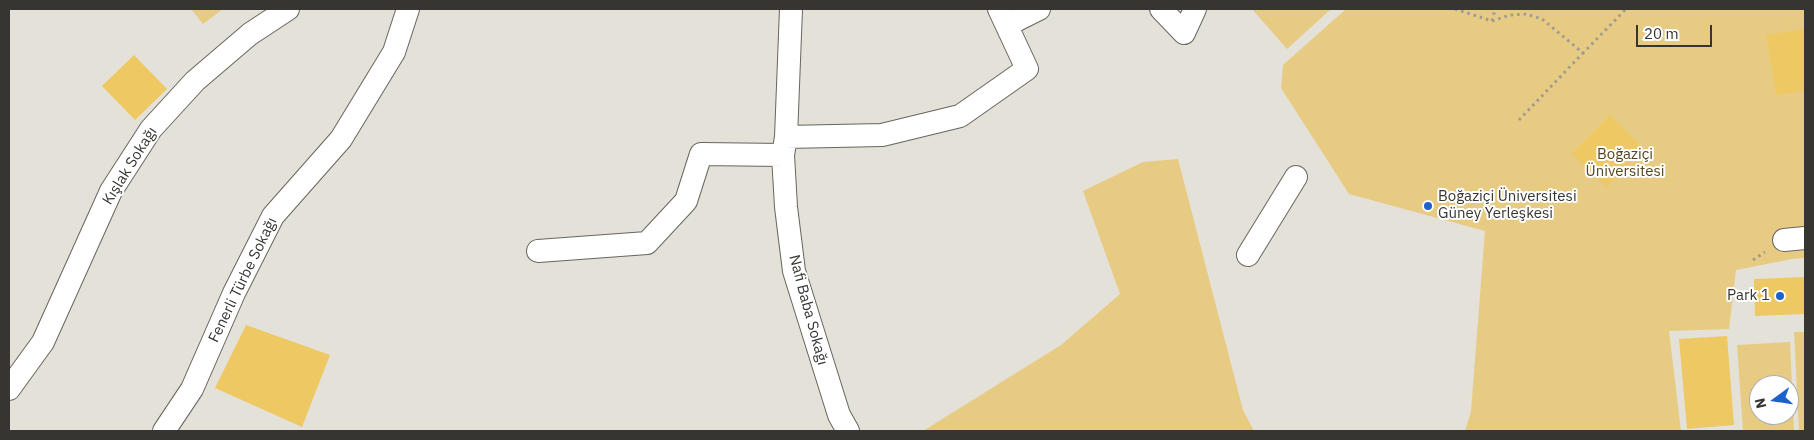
<!DOCTYPE html>
<meta charset="utf-8">
<style>
body{margin:0}
#map{position:relative;width:1814px;height:440px;overflow:hidden;background:#e4e1d9;font-family:"IBM Plex Sans",sans-serif}
canvas{display:block}
.frame{position:absolute;inset:0;border:10px solid #373532;pointer-events:none}
.north{position:absolute;left:1749px;top:375px;width:50px;height:50px;box-sizing:border-box;background:#fff;border:1px solid #afaead;border-radius:50%;rotate:256deg;font-size:14px;font-weight:700;line-height:20px;text-align:center;color:#373532}
.north::after{content:'';display:block;margin:auto;width:18px;height:22px;background:#1c61cc;clip-path:polygon(50% 0,100% 100%,50% 72%,0 100%)}
.scale{position:absolute;left:1636px;top:25px;width:76px;height:22px;box-sizing:border-box;border:2px solid #373532;border-top:0;padding-left:6px;font-size:15px;line-height:18px;white-space:nowrap;color:#373532;-webkit-text-stroke:4px #fff;paint-order:stroke}
</style>
<div id="map">
<canvas width="1814" height="440"></canvas>
<div class="frame"></div>
<div class="north">N</div>
<div class="scale">20 m</div>
</div>
<script>
const ctx = document.querySelector('canvas').getContext('2d');
ctx.lineJoin = 'round';
function fill(path, color) { ctx.fillStyle = color; ctx.fill(path, 'evenodd'); }
const poly = rows => new Path2D(rows.map(r => 'M' + r).join(''));
function stroke(path, color, width, dash) { ctx.strokeStyle = color; ctx.lineWidth = width; ctx.lineCap = dash ? 'butt' : 'round'; ctx.setLineDash(dash || []); ctx.stroke(path); }
function label(font, color, halo, rows, align = 'center') {
  ctx.font = font + ' "IBM Plex Sans",sans-serif'; ctx.lineWidth = 4; ctx.setLineDash([]); ctx.textBaseline = 'middle'; ctx.strokeStyle = halo; ctx.fillStyle = color; for (const [text, x, y, turn = 0] of rows) {
    ctx.save(); ctx.translate(x, y); ctx.rotate((+turn || 0) * Math.PI / 180); ctx.textAlign = isNaN(turn) ? turn : align; if (halo) ctx.strokeText(text, 0, 0); ctx.fillText(text, 0, 0); ctx.restore();
  }
}
fill(poly([
 [191,9,223,9,203,24],
 [1252,9,1331,9,1287,49],
 [1346,9,1805,9,1805,258,1792,259,1736,270,1729,329,1669,331,1681,431,1465,431,1471,411,1485,231,1349,194,1281,88,1283,65],
 [1178,159,1243,410,1254,431,923,431,1061,345,1120,294,1083,191,1143,162],
 [1794,332,1805,332,1805,431,1799,431],
 [1790,342,1794,431,1743,431,1737,345],
 [1759,385,1789,385,1789,415,1759,415]
]), '#e8cb83');
fill(poly([
 [1805,29,1805,90,1776,95,1766,35],
 [134,55,167,89,135,120,102,86],
 [1610,115,1643,149,1606,187,1572,153],
 [1805,277,1805,314,1755,316,1754,279],
 [246,325,330,355,302,427,215,388],
 [1727,336,1734,425,1687,429,1679,339]
]), '#eec863');
const minor = poly([
 [791,9,786,137,783,155,786,207,794,271,839,415,848,431],
 [1161,9,1184,33,1195,9],
 [1007,25,1039,9],
 [786,137,882,135,960,116,1027,69,999,9],
 [1784,240,1805,238],
 [538,251,647,243,686,201,701,154,783,155],
 [1248,255,1296,177],
 [9,389,43,342,111,191,151,129,195,81,250,34,288,9],
 [164,431,192,389,234,293,273,216,341,139,394,52,408,9]
]);
stroke(minor, '#68655e', 24);
stroke(poly([
 [1455,9,1492,21,1510,15,1526,14,1542,19,1583,53,1626,9],
 [1492,21,1495,9],
 [1519,120,1583,53],
 [1753,260,1765,252]
]), '#9e9b95', 3, [2.5, 4]);
stroke(minor, '#fff', 22);
for (const [x, y, r, color] of [
 [1428,206,5,"#1c61cc"],
 [1780,296,5,"#1c61cc"]
]) { const dot = new Path2D(); dot.arc(x, y, r, 0, 2 * Math.PI); ctx.fillStyle = color; ctx.fill(dot); stroke(dot, '#fff', 2); }
label('15px', '#56461c', '#fff', [
 ["Boğaziçi",1625,155],
 ["Üniversitesi",1625,172]
]);
label('15px', '#373532', '#fff', [
 ["Kışlak Sokağı",130,166,-58],
 ["Fenerli Türbe Sokağı",243,280,-64],
 ["Nafi Baba Sokağı",808,310,75]
]);
label('15px', '#373532', '#fff', [
 ["Boğaziçi Üniversitesi",1438,197],
 ["Güney Yerleşkesi",1438,214],
 ["Park 1",1770,296,"right"]
], 'left');
</script>
